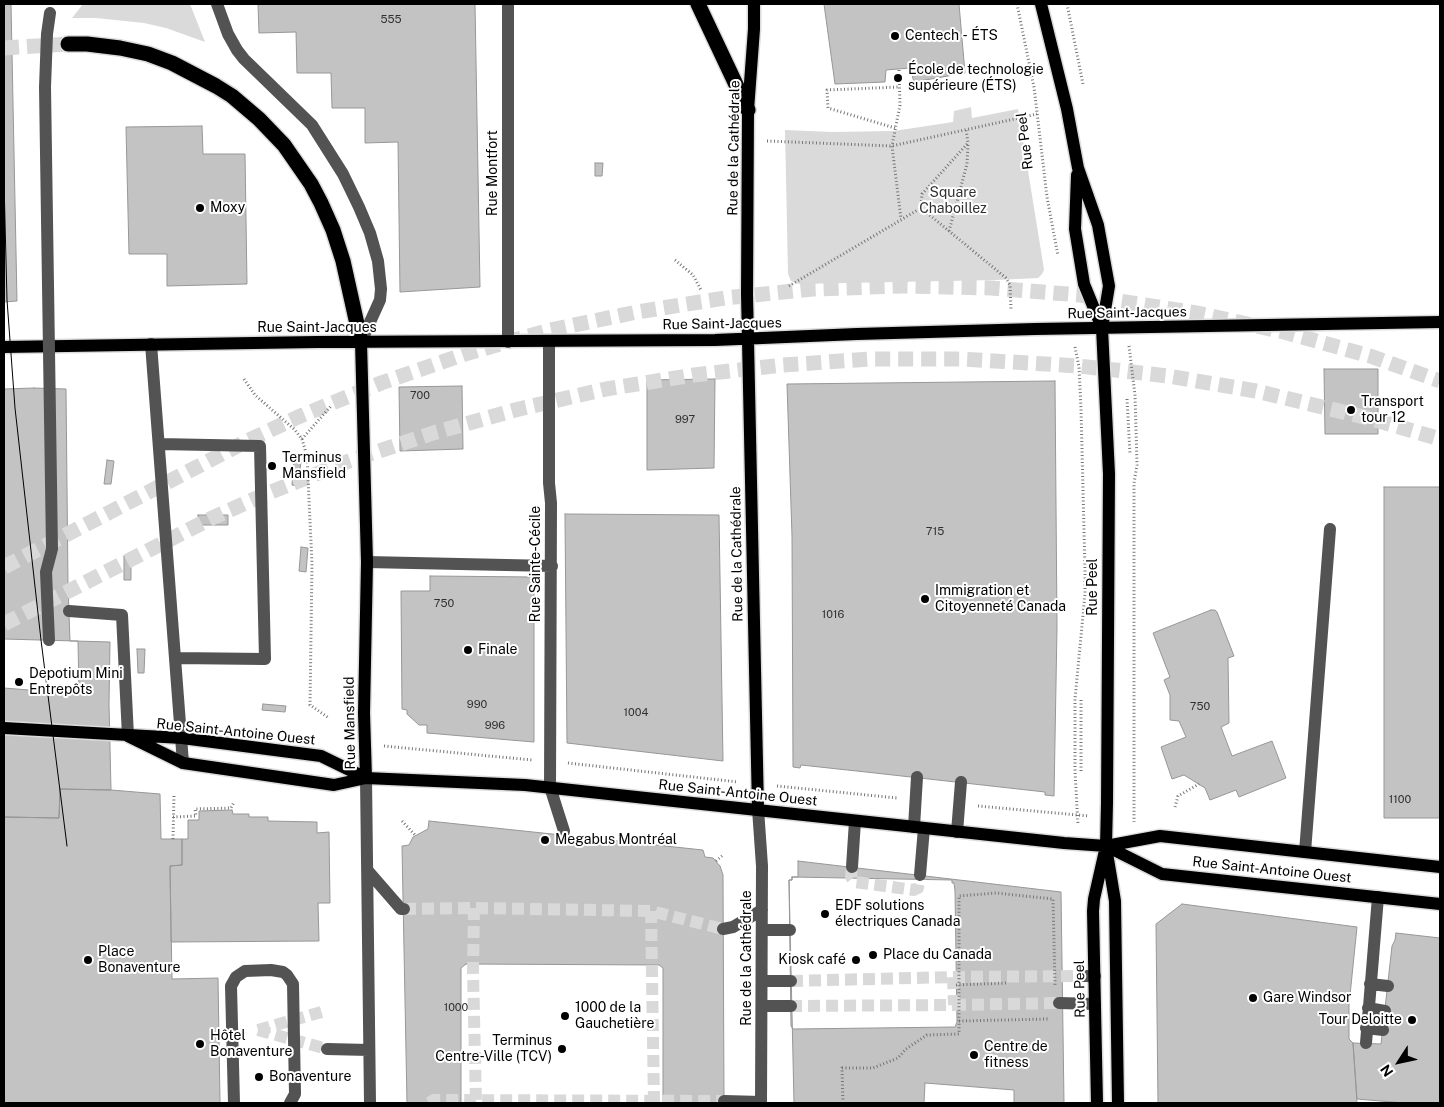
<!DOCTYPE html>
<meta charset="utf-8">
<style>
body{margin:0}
#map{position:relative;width:1444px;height:1107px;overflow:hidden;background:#fff;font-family:"Public Sans",sans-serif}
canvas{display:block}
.frame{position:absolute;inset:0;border:5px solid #000;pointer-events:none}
.north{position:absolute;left:1374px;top:1037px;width:50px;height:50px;-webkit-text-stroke:4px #fff;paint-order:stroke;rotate:235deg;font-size:14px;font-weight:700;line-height:20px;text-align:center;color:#000}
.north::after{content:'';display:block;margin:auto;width:18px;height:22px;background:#000;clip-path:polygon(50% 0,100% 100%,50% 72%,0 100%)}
</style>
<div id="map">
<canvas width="1444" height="1107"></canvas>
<div class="frame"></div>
<div class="north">N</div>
</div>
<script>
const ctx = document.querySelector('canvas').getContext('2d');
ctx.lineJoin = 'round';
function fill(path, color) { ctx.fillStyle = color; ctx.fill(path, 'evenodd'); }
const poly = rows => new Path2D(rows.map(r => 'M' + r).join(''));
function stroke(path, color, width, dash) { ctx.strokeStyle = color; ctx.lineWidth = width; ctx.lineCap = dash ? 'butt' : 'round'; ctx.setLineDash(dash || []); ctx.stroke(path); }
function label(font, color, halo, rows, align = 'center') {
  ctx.font = font + ' "Public Sans",sans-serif'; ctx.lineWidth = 4; ctx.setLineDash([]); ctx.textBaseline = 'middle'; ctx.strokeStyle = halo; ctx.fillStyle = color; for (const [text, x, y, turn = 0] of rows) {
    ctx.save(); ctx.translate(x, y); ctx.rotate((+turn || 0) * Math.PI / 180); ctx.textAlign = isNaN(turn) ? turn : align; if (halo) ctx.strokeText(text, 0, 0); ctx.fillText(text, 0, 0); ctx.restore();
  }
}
fill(poly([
 [83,4,190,4,205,42,166,28,144,23,96,18,72,18],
 [971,107,972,118,1018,109,1042,257,1044,270,1042,274,1038,278,996,280,799,284,791,281,788,274,785,130,832,132,894,131,953,122,954,111]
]), '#dadada');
const building = poly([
 [4,4,11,4,17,301,4,302,4,4],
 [258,4,475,4,480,287,400,292,398,142,365,143,365,108,332,108,331,73,297,73,296,32,259,33,258,4],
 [824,4,959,4,965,73,914,82,910,68,886,70,885,82,835,84,824,4],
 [202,126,203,154,245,154,247,284,167,286,167,254,129,254,126,127,202,126],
 [595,163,603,163,602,176,595,176,595,163],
 [1324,369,1378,369,1378,434,1325,434,1324,369],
 [715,379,714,468,647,470,647,380,715,379],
 [1055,381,1057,627,1054,796,1045,795,1045,792,866,772,801,765,800,768,793,767,792,536,787,384,1055,381],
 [462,386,463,449,400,451,399,387,462,386],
 [34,388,66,389,68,585,70,641,78,641,79,694,4,688,4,389,34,388],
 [107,460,114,461,111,484,104,484,107,460],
 [294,461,301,462,298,486,292,485,294,461],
 [1384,487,1440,487,1440,818,1384,818,1384,487],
 [565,514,719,515,723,761,567,743,565,514],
 [198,515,228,515,228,525,198,525,198,515],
 [301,547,308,548,306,572,299,571,301,547],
 [124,556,131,556,131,580,124,580,124,556],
 [430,576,534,577,534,742,427,733,427,725,419,725,407,714,407,710,402,709,401,591,430,591,430,576],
 [1211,610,1215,610,1217,612,1234,656,1228,658,1229,723,1221,727,1232,756,1272,741,1286,778,1239,797,1236,790,1210,800,1205,788,1184,775,1172,779,1161,747,1186,737,1179,721,1170,720,1170,695,1164,680,1170,677,1153,633,1211,610],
 [4,639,110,642,109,704,111,790,60,789,59,818,4,817,4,639],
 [137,649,145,649,144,673,138,673,137,649],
 [263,704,286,706,285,712,262,710,263,704],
 [60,789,111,790,160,794,161,839,182,839,182,865,170,866,172,979,218,978,220,1103,4,1103,4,817,59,818,60,789],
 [232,810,233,814,249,814,249,817,268,817,268,821,317,822,317,833,329,832,330,903,318,903,319,941,171,942,170,866,182,865,182,839,188,839,188,820,199,820,199,811,232,810],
 [429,821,703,850,705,857,713,858,720,866,723,875,724,1103,407,1103,402,846,409,845,413,837,428,829,429,821],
 [798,861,1061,892,1064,1103,794,1103,789,880,792,880,792,877,798,877,798,861],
 [792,877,952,880,952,883,954,883,955,891,957,1022,955,1027,793,1029,791,1026,789,880,792,880,792,877],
 [1182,904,1357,927,1349,1005,1349,1039,1353,1043,1357,1103,1158,1103,1156,924,1182,904],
 [1396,933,1440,938,1440,1103,1404,1103,1357,1099,1353,1043,1381,1044,1392,946,1395,940,1396,933],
 [466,964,659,965,663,968,663,1103,461,1103,461,968,466,964],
 [925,1083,1014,1090,1014,1103,924,1103,925,1083]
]);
fill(building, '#c3c3c3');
stroke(building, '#979797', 1);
stroke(poly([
 [852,867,851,877,855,882,914,890,918,888,920,875],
 [474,908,473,972,476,1103],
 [404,909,474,908,651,911,723,929],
 [651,911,654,1103],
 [953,977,1082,976],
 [791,981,953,977,954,1005,791,1006],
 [954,1005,1059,1003],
 [258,1030,327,1049],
 [258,1030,325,1011],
 [429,1103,434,1100,724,1101]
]), '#d9d9d9', 12, [12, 6]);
stroke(poly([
 [4,48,68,44],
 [4,567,245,442,298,417,381,383,465,354,550,330,637,312,725,298,813,289,903,286,991,288,1080,295,1197,313,1284,332,1370,356,1440,381],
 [4,624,212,518,266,494,349,461,433,433,519,409,606,389,694,375,783,365,871,359,961,359,1079,366,1168,376,1256,391,1372,419,1440,439]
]), '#d9d9d9', 15, [15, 8]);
const major = poly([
 [754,4,754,29,748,110,747,294,758,809],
 [1041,4,1067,109,1078,168,1098,225,1109,286,1102,328,1109,474,1107,803,1106,846,1094,899,1093,911,1097,1103],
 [1077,175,1075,229,1084,284,1102,328],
 [361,342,367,562,364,713,366,778],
 [4,347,317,342,715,340,857,334,1035,329,1440,322],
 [4,728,182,738,321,756,366,778],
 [128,736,183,763,334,785,366,778,525,785,1064,843,1106,846,1160,836,1440,867],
 [1106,846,1162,874,1440,904],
 [1107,853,1115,901,1118,1103]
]);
const highway = poly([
 [698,4,748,110],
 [68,44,87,44,120,48,148,54,172,63,216,86,232,96,259,119,284,145,311,184,321,203,333,230,343,261,361,342]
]);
stroke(major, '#dbdbdb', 15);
stroke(highway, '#dbdbdb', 18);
stroke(poly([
 [1017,4,1034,87,1047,197,1058,256],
 [1067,4,1083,84],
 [899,70,900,105,892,146,901,219],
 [895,128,828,108,827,90,899,87],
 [767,141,892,146,1037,114],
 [921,208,922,194,968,143,966,129],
 [949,231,967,164,968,144],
 [675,260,693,275,701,290],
 [789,286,921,208,1006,278,1010,285,1011,310],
 [1129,346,1135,395,1137,465,1134,483,1134,822],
 [1075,347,1079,367,1081,409,1085,571,1085,594,1075,699,1075,771,1078,825],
 [244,379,255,395,294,429,302,439,307,456,312,564,310,705,329,718],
 [1127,399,1130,454],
 [302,439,331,406],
 [384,746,532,760],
 [568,763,738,782],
 [1081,771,1081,699],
 [777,786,897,798],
 [978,806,1089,816],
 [1175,807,1178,796,1199,784],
 [173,817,196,816,195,809,231,808,234,802],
 [402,821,415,835],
 [173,839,174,794],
 [716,861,723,855],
 [956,985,1007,983],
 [959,1021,1048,1019],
 [843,1103,842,1068,873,1068,898,1058,906,1049,927,1035,959,1034,959,896,996,893,1053,899,1055,985]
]), '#757575', 3, [1, 2.5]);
stroke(poly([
 [217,4,228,34,237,50,244,59,312,125,343,174,359,207,370,233,378,261,381,289,380,300,361,342],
 [549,341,549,483,551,503,550,787,564,831,563,835],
 [508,342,508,4],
 [151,344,183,763],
 [159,444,260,446,265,659,175,658],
 [367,562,552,566],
 [69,611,122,615,128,736],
 [366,778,370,1103],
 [758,809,762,866,761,1103],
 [914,827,917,777],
 [957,832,961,782],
 [1305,852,1330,529],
 [852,867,855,821],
 [368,871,401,909,404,909],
 [920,875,924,828],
 [723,929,733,927,762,910],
 [762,930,790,930],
 [1082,976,1095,976],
 [763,981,791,981],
 [1370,984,1388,986],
 [1059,1003,1095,1004],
 [763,1006,791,1006],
 [1368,1008,1385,1011],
 [1366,1028,1383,1030],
 [1366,1043,1378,897],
 [327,1049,369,1050],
 [724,1101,761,1102],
 [234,1103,231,986,236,977,245,971,271,970,283,972,287,975,293,984,295,1094,290,1103]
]), '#535353', 12);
stroke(major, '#000', 12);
stroke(highway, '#000', 15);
stroke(poly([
 [4,182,7,300,15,408,41,640,67,846]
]), '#000', 1);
stroke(poly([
 [49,640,46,572,52,549,45,87,47,34,50,13]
]), '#535353', 12);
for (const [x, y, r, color] of [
 [895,36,5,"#000"],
 [898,78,5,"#000"],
 [200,208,5,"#000"],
 [1351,410,5,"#000"],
 [272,466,5,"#000"],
 [925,599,5,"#000"],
 [468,650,5,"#000"],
 [19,682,5,"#000"],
 [545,840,5,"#000"],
 [825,914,5,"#000"],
 [873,955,5,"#000"],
 [88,960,5,"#000"],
 [856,960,5,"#000"],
 [1253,998,5,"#000"],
 [565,1016,5,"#000"],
 [1412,1020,5,"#000"],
 [200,1044,5,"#000"],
 [562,1049,5,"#000"],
 [974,1055,5,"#000"],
 [259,1077,5,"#000"]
]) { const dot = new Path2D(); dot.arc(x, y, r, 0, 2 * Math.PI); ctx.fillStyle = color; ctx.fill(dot); stroke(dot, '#fff', 2); }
label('11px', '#313131', null, [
 ["555",391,20],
 ["700",420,396],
 ["997",685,420],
 ["715",935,532],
 ["750",444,604],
 ["1016",833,615],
 ["990",477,705],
 ["750",1200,707],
 ["1004",636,713],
 ["996",495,726],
 ["1100",1400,800],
 ["1000",456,1008]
]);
label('14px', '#000', '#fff', [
 ["Centech - ÉTS",905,36],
 ["École de technologie",908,70],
 ["supérieure (ÉTS)",908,86],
 ["Moxy",210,208],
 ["Transport",1361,402],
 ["tour 12",1361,418],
 ["Terminus",282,458],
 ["Mansfield",282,474],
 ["Immigration et",935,591],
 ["Citoyenneté Canada",935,607],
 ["Finale",478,650],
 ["Depotium Mini",29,674],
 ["Entrepôts",29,690],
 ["Megabus Montréal",555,840],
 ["EDF solutions",835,906],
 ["électriques Canada",835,922],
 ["Place",98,952],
 ["Bonaventure",98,968],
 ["Place du Canada",883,955],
 ["Kiosk café",846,960,"right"],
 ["Gare Windsor",1263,998],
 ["1000 de la",575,1008],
 ["Gauchetière",575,1024],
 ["Tour Deloitte",1402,1020,"right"],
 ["Hôtel",210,1036],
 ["Bonaventure",210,1052],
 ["Terminus",552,1041,"right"],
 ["Centre-Ville (TCV)",552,1057,"right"],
 ["Centre de",984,1047],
 ["fitness",984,1063],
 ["Bonaventure",269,1077]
], 'left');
label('14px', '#000', '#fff', [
 ["Rue Peel",1025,141,-97],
 ["Rue de la Cathédrale",734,148,-89],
 ["Rue Montfort",493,173,-90],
 ["Rue Saint-Jacques",1127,313,-1],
 ["Rue Saint-Jacques",722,324,-1],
 ["Rue Saint-Jacques",317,328],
 ["Rue de la Cathédrale",737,554,-91],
 ["Rue Sainte-Cécile",536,564,-90],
 ["Rue Peel",1093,587,-90],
 ["Rue Mansfield",350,723,-91],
 ["Rue Saint-Antoine Ouest",236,732,6],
 ["Rue Saint-Antoine Ouest",738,793,6],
 ["Rue Saint-Antoine Ouest",1272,870,6],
 ["Rue de la Cathédrale",747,958,-90],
 ["Rue Peel",1080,989,-91]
]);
label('14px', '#313131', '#fff', [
 ["Square",953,193],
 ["Chaboillez",953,209]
]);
</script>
